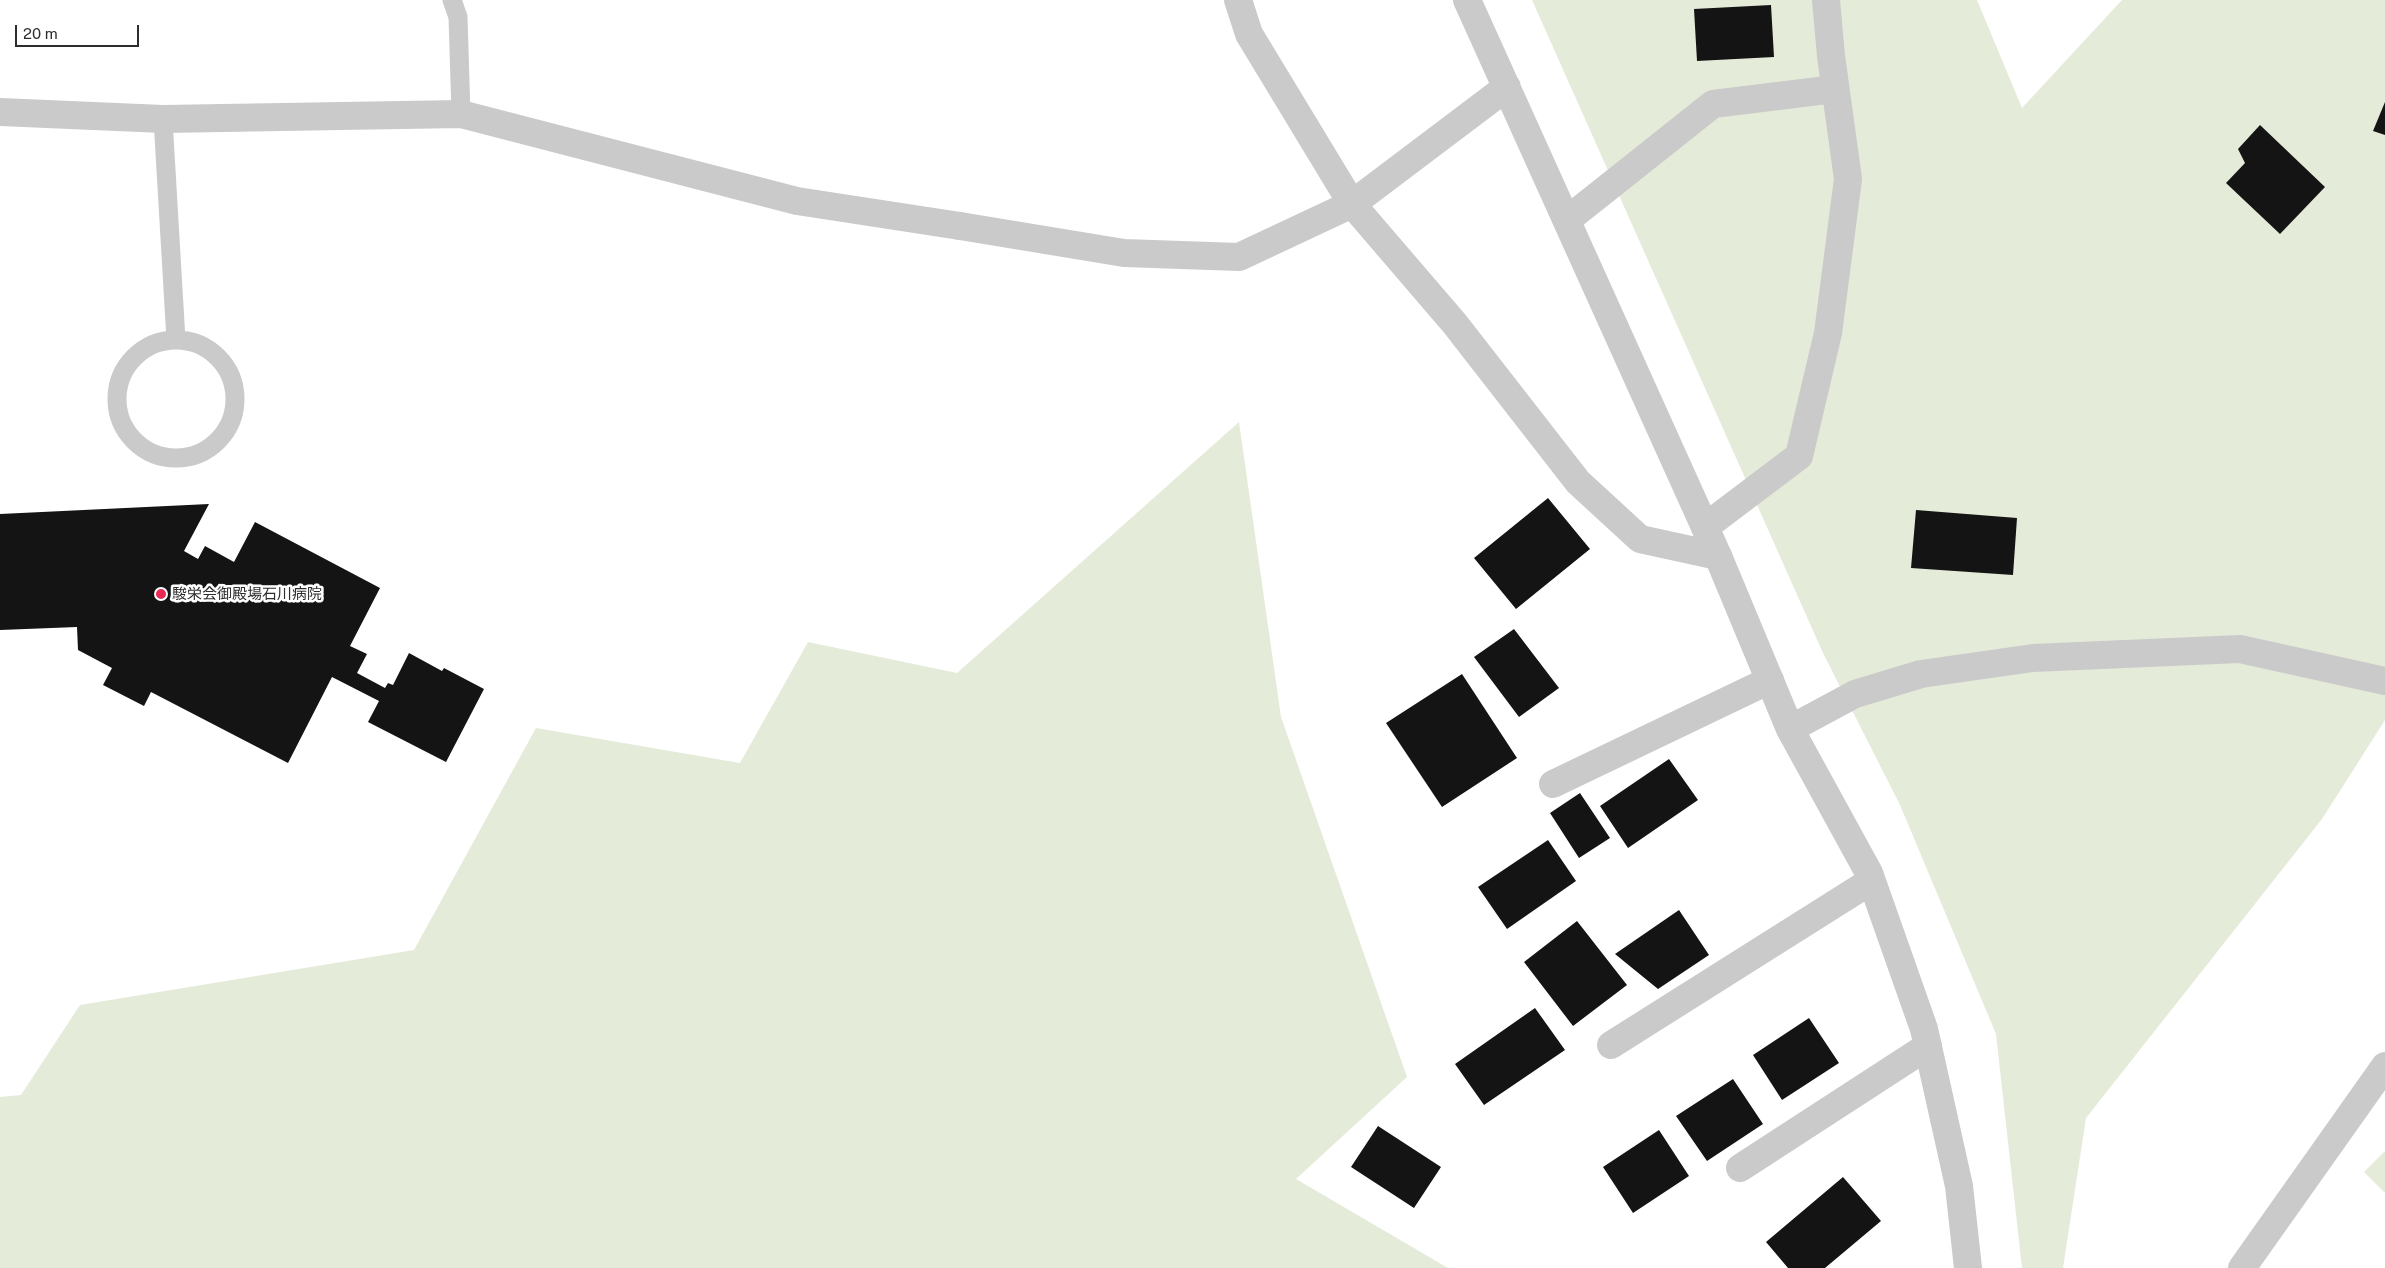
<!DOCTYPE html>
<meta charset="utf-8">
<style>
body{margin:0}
#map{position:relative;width:2385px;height:1268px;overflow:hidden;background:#fff;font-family:"Public Sans",sans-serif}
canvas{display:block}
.scale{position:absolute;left:15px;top:25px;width:124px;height:22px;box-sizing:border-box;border:2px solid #2d2d2d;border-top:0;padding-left:6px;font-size:15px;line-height:18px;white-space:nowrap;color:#2d2d2d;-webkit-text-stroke:4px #fff;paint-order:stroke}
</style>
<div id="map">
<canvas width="2385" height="1268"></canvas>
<div class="scale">20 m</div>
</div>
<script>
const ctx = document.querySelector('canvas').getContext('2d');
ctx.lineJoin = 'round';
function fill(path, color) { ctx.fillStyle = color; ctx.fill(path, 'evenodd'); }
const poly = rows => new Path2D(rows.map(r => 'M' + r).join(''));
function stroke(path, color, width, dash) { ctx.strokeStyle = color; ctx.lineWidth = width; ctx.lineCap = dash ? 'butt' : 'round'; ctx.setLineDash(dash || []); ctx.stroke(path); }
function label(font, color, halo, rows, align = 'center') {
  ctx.font = font + ' "Public Sans","Noto Sans JP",sans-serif'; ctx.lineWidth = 5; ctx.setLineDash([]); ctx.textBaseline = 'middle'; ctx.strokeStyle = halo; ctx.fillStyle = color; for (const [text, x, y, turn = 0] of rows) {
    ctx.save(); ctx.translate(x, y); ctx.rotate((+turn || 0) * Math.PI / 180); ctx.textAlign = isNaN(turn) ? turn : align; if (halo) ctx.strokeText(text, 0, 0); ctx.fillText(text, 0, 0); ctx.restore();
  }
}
fill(poly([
 [1532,0,1977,0,2022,108,2122,0,2385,0,2385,720,2322,819,2086,1118,2063,1268,2022,1268,1996,1034,1900,805,1823,653],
 [1239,422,1281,717,1407,1077,1296,1179,1448,1268,0,1268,0,1097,21,1095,80,1005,414,950,536,728,740,763,808,642,957,673],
 [2385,1151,2385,1193,2364,1172]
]), '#e5ebd9');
fill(poly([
 [1771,5,1774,57,1697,61,1694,9],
 [2385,102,2385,135,2373,131],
 [2260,125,2325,187,2280,234,2226,183,2245,163,2238,149],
 [1548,498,1590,549,1516,609,1474,558],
 [209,504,184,551,198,559,205,546,234,562,255,522,380,588,350,646,367,654,357,673,385,688,388,683,393,685,409,653,442,671,444,668,484,689,446,762,368,722,379,701,332,677,288,763,151,692,144,706,103,685,112,668,78,650,77,627,0,630,0,514],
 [1916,510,2017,518,2013,575,1911,568],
 [1514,629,1559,688,1519,717,1474,657],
 [1462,674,1517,758,1442,807,1386,723],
 [1669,759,1698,800,1628,848,1600,806],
 [1580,793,1610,838,1579,858,1550,813],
 [1548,840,1576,881,1507,929,1478,887],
 [1679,910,1709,955,1658,989,1615,954],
 [1577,921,1627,985,1573,1026,1524,962],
 [1535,1008,1565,1050,1484,1105,1455,1064],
 [1809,1018,1839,1063,1782,1100,1753,1055],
 [1733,1079,1763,1124,1707,1161,1676,1116],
 [1378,1126,1441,1167,1414,1208,1351,1167],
 [1659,1130,1689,1176,1633,1213,1603,1167],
 [1843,1177,1881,1221,1825,1268,1788,1268,1766,1242]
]), '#141414');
stroke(poly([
 [452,0,458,17,461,114],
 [163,119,176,340],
 '117 399a59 59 0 1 1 118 0a59 59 0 1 1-118 0Z'
]), '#cacaca', 19);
stroke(poly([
 [1238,0,1249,34,1352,204,1455,324,1578,482,1640,539,1718,556],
 [0,112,163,119,461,114,797,201,960,226],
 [1567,220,1713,104,1835,89],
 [1705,527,1799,456,1828,333,1848,179,1831,56,1826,0],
 [1553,784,1770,680],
 [1611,1045,1871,881],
 [1740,1168,1928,1046],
 [2242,1268,2385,1066]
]), '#cacaca', 28);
stroke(poly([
 [1467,0,1718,556,1790,729,1869,873,1924,1029,1959,1186,1968,1268],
 [960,226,1124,253,1239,257,1352,204,1507,87],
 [1790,729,1855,694,1921,674,2033,658,2240,649,2385,681]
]), '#cacaca', 28);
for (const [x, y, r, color] of [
 [161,594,6,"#e92954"]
]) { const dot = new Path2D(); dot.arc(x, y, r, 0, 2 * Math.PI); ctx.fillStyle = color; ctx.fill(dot); stroke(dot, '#fff', 2); }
label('15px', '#2d2d2d', '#fff', [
 ["駿栄会御殿場石川病院",172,594]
], 'left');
</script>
